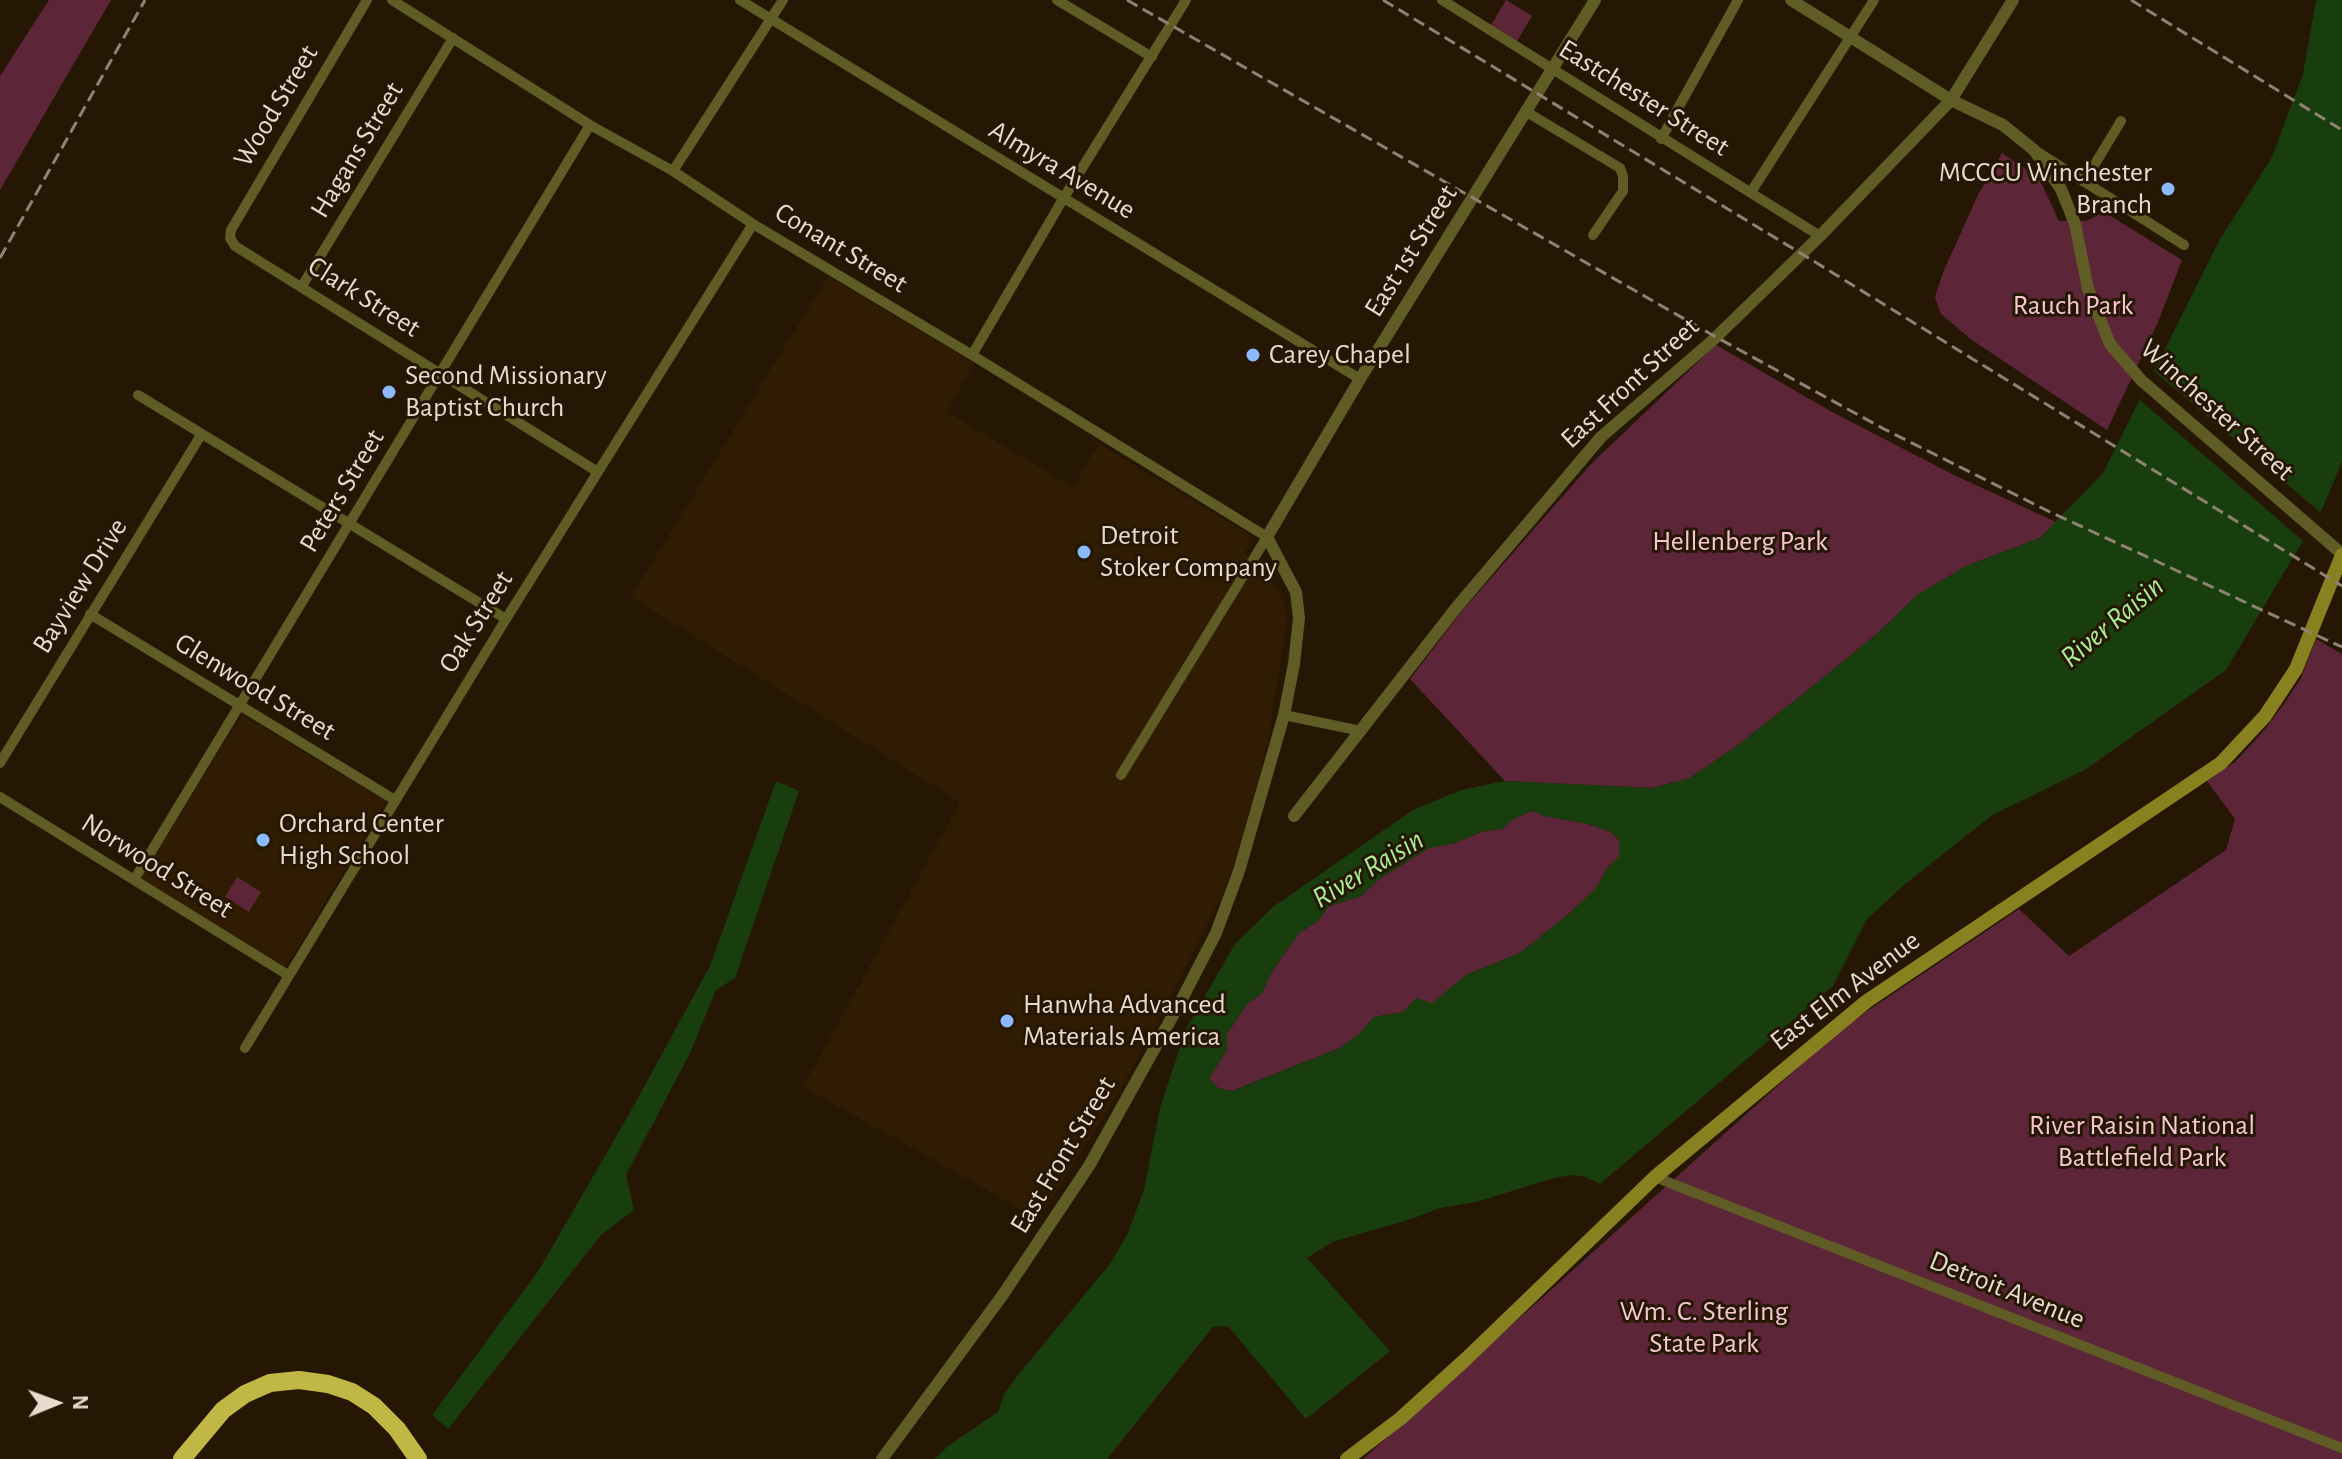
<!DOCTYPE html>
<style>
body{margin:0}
#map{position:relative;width:2342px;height:1459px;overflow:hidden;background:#261705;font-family:"Alegreya Sans",sans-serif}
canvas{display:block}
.north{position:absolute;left:16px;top:1363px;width:80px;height:80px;-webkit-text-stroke:6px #261705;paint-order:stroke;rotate:89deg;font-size:22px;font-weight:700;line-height:32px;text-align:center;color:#e6dbcf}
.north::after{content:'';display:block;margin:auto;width:28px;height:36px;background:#e6dbcf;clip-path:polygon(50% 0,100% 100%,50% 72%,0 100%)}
</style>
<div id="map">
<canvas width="2342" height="1459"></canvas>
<div class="north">N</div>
</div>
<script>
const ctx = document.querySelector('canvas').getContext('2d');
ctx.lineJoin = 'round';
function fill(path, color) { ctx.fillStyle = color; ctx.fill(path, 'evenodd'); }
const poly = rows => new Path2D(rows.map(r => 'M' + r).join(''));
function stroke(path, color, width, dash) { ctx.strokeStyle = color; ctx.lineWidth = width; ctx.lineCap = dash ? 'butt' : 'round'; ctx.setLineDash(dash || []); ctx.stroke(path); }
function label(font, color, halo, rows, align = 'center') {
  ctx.font = font + ' "Alegreya Sans",sans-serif'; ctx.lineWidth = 6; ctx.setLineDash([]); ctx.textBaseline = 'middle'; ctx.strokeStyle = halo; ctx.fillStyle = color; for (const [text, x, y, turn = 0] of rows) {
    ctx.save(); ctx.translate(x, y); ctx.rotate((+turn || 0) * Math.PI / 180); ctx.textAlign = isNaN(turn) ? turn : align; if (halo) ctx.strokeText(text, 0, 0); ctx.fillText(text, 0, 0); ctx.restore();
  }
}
fill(poly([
 [828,276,974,363,947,412,1073,487,1099,444,1253,537,1244,553,1272,582,1284,601,1287,622,1268,740,1248,824,1225,889,1156,1026,1114,1100,1039,1219,803,1087,960,802,631,597],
 [242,715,386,801,286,967,140,878]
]), '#2f1c02');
fill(poly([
 [49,0,111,0,0,190,0,76],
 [1506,0,1532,16,1517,41,1491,25],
 [2002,153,2039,178,2059,221,2086,221,2104,212,2182,260,2158,322,2107,430,1972,340,1941,314,1935,297,1944,270,1978,195],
 [1716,345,1832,412,1952,474,2056,522,2040,538,1966,566,1917,595,1878,633,1808,690,1734,748,1690,778,1653,788,1505,781,1410,679,1463,610,1592,463],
 [2316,639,2342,654,2342,1459,1363,1459,1833,1036,1863,1014,2019,909,2069,956,2226,850,2235,819,2207,781,2235,762,2261,734,2284,704,2301,678],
 [1532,811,1545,816,1588,824,1611,832,1619,840,1619,857,1608,867,1597,887,1570,913,1520,953,1466,975,1432,1004,1417,998,1403,1012,1374,1017,1360,1033,1340,1048,1232,1091,1218,1088,1209,1078,1227,1050,1227,1034,1247,1004,1262,993,1272,971,1299,933,1318,921,1329,906,1361,896,1378,880,1429,848,1455,843,1484,831,1502,829,1515,818],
 [237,877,261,892,249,912,225,897]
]), '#5d2638');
fill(poly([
 [2316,0,2342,0,2342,462,2323,507,2226,670,2086,769,1991,816,1904,885,1867,919,1833,986,1600,1184,1586,1177,1572,1175,1554,1178,1476,1202,1440,1208,1414,1218,1332,1242,1307,1258,1390,1351,1306,1419,1228,1326,1213,1327,1107,1459,935,1459,948,1446,998,1412,1004,1394,1018,1375,1110,1264,1127,1235,1144,1190,1160,1108,1186,1029,1235,944,1273,907,1413,810,1461,790,1505,781,1653,788,1690,778,1734,748,1808,690,1878,633,1917,595,1966,566,2040,538,2103,473,2219,241,2272,157,2303,74],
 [1532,811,1545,816,1588,824,1611,832,1619,839,1619,857,1608,867,1597,887,1570,913,1520,953,1466,975,1432,1003,1417,998,1403,1012,1374,1017,1360,1033,1340,1048,1232,1091,1218,1088,1209,1078,1227,1050,1227,1034,1247,1004,1262,993,1272,971,1299,933,1318,921,1329,906,1361,896,1378,880,1429,848,1455,843,1484,831,1502,829,1515,818],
 [776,781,799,791,735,978,716,990,690,1053,626,1175,634,1210,601,1235,448,1429,432,1415,539,1270,632,1109,710,966]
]), '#193e0e');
fill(poly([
 [2154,371,2320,512,2303,541,2140,400]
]), '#261705');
stroke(poly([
 [367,0,231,230,230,238,235,246,598,472],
 [392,0,590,125,673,171,753,224,972,355,1267,537,1121,775],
 [740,0,1360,379],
 [1057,0,1152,57],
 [1442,0,1820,236],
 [1525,111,1620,168,1623,176,1623,191,1593,235],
 [1661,139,1738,0],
 [2036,151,2184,245],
 [673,171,783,0],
 [2084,182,2121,121],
 [1751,192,1874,0],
 [302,286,453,38],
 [972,355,1063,199,1186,0],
 [138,395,506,619],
 [90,614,395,800],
 [1284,715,1361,731],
 [0,763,201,435],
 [0,797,288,975],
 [134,880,590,125],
 [245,1048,506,619,753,224],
 [1655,1177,2342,1448]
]), '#605c25', 10);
stroke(poly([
 [1791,0,1951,100,2003,125,2034,150,2061,189,2075,224,2088,289,2110,344,2141,380,2342,554],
 [1294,816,1456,608,1601,437,1712,341,1820,236,1951,100,2013,0],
 [882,1459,1002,1296,1089,1166,1181,1001,1216,933,1239,871,1284,715,1294,664,1299,618,1296,592,1267,537,1360,379,1595,0]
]), '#605c25', 12);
stroke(poly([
 [1347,1459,1401,1418,1467,1358,1655,1177,1867,1001,2221,763,2265,716,2296,669,2342,555]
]), '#888120', 14);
stroke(poly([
 [182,1459,223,1410,245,1394,270,1383,299,1380,328,1384,352,1392,374,1406,397,1429,418,1459]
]), '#c0b745', 18);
stroke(poly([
 [1127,0,1716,337,1884,429,2050,512,2342,647],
 [1383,0,1802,254,2342,586],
 [2131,0,2342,130],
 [0,258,145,0]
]), '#8f8273', 3, [12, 6]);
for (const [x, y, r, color] of [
 [2168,189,8,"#8bbafc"],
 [1253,355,8,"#8bbafc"],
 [389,392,8,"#8bbafc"],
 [1084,552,8,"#8bbafc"],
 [263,840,8,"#8bbafc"],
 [1007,1021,8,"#8bbafc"]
]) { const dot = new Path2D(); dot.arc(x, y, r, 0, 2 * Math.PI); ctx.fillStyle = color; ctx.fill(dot); stroke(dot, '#261705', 3); }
label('28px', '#e6dbcf', '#261705', [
 ["Eastchester Street",1644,98,32],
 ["Wood Street",276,106,-59],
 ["Hagans Street",357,150,-59],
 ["Almyra Avenue",1062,170,31],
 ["Conant Street",841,248,31],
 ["East 1st Street",1411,251,-58],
 ["Clark Street",364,297,32],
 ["East Front Street",1630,383,-43],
 ["Winchester Street",2217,410,42],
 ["Peters Street",342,491,-59],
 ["Bayview Drive",80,586,-58],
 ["Oak Street",476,622,-58],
 ["Glenwood Street",255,687,31],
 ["Norwood Street",157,866,32],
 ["East Elm Avenue",1845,991,-37],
 ["East Front Street",1063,1155,-59],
 ["Detroit Avenue",2007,1290,22]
]);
label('28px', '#e6dbcf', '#261705', [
 ["MCCCU Winchester",2152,173,"right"],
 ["Branch",2152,205,"right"],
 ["Carey Chapel",1269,355],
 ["Second Missionary",405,376],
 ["Baptist Church",405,408],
 ["Detroit",1100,536],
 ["Stoker Company",1100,568],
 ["Orchard Center",279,824],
 ["High School",279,856],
 ["Hanwha Advanced",1023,1005],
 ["Materials America",1023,1037]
], 'left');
label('28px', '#f6c7d3', '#261705', [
 ["Rauch Park",2073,306],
 ["Hellenberg Park",1740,542],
 ["River Raisin National",2142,1126],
 ["Battlefield Park",2142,1158],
 ["Wm. C. Sterling",1704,1312],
 ["State Park",1704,1344]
]);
label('italic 30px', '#a7ee95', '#261705', [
 ["River Raisin",2112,622,-40],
 ["River Raisin",1368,869,-31]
]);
</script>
